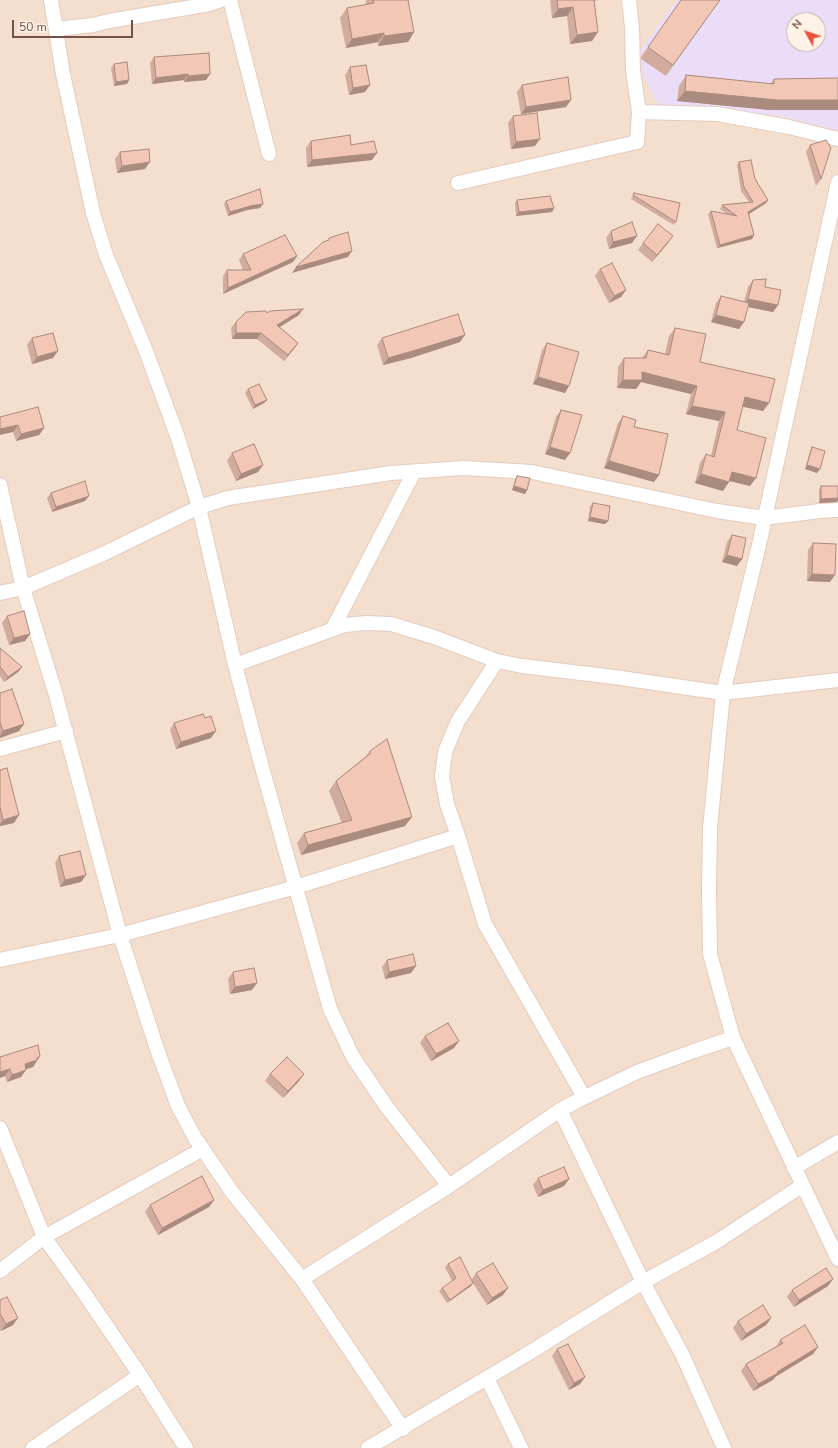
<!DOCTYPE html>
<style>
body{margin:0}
#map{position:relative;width:838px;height:1448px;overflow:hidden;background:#fdeedf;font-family:"Nunito Sans",sans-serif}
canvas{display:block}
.north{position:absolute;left:786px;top:12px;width:40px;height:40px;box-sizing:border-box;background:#fff2e6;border:1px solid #c7b2a6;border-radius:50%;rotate:310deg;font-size:11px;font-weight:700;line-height:16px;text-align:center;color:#735147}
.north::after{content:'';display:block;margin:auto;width:14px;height:18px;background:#ea5241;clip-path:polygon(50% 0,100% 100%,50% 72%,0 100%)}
.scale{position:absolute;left:12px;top:20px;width:121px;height:18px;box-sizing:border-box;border:2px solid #735147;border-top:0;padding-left:5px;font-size:12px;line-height:14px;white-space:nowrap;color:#735147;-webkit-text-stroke:3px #fff2e6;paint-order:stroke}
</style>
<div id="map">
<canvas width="838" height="1448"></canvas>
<div class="north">N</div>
<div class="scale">50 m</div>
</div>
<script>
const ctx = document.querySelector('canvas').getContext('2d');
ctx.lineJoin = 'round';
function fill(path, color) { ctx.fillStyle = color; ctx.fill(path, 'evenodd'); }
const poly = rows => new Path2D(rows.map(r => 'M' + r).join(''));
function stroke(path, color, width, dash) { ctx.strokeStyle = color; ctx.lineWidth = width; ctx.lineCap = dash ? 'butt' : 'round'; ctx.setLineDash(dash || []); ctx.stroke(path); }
fill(poly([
 [0,0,838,0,838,1448,0,1448],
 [794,20,818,20,818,44,794,44]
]), '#f4dece');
fill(poly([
 [677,0,838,0,838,130,780,116,706,108,659,107,635,57],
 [794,20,818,20,818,44,794,44]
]), '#ebddf8');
const minor = poly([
 [51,0,63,74,93,213,106,255,146,351,178,438,199,507,235,665,263,771,330,1009,353,1057,386,1106,449,1186],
 [230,0,269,154],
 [56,29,93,25,109,21,210,4,221,0],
 [639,112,718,114,789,127,838,139],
 [838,182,759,545,723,693,710,828,709,889,710,954,733,1038,838,1259],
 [458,183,637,142,639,112,633,71,632,27,629,0],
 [0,485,23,588,55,692,120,935,158,1052,178,1106,195,1138,232,1192,302,1279,403,1429],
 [0,593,23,588,103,554,199,507,228,498,391,473,463,468,532,472,717,511,764,518,820,511,838,510],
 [332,630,414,472],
 [235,665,345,625,366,623,391,624,434,637,497,661,522,666,614,677,723,693,838,680],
 [0,749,66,731],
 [458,836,447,804,442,777,445,752,458,721,497,661],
 [0,960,120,935,296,887,458,836,485,924,584,1097],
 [560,1110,643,1282,683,1356,724,1448],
 [0,1128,44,1237,82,1290,140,1375,186,1448],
 [794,1168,838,1142],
 [0,1271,44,1237,203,1149],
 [302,1279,449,1186,560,1110,575,1102,637,1072,694,1051,733,1038],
 [487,1378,521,1448],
 [33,1448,140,1375],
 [368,1448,524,1356,643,1282,716,1242,803,1185]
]);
stroke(minor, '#e3cbbe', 16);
stroke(minor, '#fff', 14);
fill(poly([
 [366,0,408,0,414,32,408,42,378,46,378,42,346,48,340,18,347,8,366,5],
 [550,0,599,0,594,1,592,41,570,44,567,16,552,18],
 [681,0,720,0,666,76,641,59,641,57],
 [154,57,210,74,206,80,184,82,184,80,152,84,150,63],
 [114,64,129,80,127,84,114,86,111,68],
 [350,67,365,92,349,95,345,75],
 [686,75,770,84,774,79,838,78,838,110,770,110,677,101,679,86],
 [522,85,566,107,521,114,517,92],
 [513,116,535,146,511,149,508,123],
 [311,141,351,145,372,160,307,167,306,148],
 [810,145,821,179,816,186,806,152],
 [120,152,145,169,117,173,115,159],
 [739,162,755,179,768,200,766,203,749,214,754,235,752,239,717,248,708,214,711,211,727,214,720,209,722,205,749,202,741,191,737,165],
 [634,193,676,222,674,225,631,199],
 [517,200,554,208,552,212,516,216,515,203],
 [226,201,263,204,260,208,247,210,228,216,224,204],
 [611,231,632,243,609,249,606,238],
 [643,243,668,243,652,262,638,250],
 [243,254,297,256,293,262,223,294,223,276,227,270,243,270,239,260],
 [600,269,626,290,621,297,609,303,595,276],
 [753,280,765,287,778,305,773,312,748,307,744,322,739,329,711,322,716,303,721,296,744,302,748,287],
 [267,313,299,315,280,327,298,343,284,361,257,339,232,339,231,328,236,322],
 [675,328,700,362,769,403,763,411,742,406,737,430,750,486,729,481,723,491,695,483,700,463,706,454,711,456,719,421,686,414,691,394,641,382,636,389,617,388,618,367,624,358,642,358,648,350,665,354,669,336],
 [32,338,53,358,32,364,27,345],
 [382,338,460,342,411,358,383,365,377,345],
 [547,343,565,393,533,384,542,350],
 [248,389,267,400,264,403,253,409,245,393],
 [561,410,565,460,545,454,556,417],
 [623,416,634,427,659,475,654,482,604,468,618,423],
 [0,417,44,428,39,435,16,441,13,432],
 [812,447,817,473,805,469,810,451],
 [232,453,263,465,258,472,236,481,227,461],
 [517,476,527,490,525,494,512,490,515,480],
 [821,486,837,502,819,503,819,490],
 [51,493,85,501,52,512,47,498],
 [593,503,608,521,605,524,588,521,590,506],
 [732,535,742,559,737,566,722,562,727,542],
 [813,543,830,582,807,581,808,550],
 [7,616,30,634,25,641,9,645,2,623],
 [0,648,22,667,18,672,4,682,0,676],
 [0,693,24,724,19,731,0,738],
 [205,718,211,738,176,749,170,730,174,723],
 [370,751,405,826,301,855,297,843,304,833,342,823,329,791,336,781,366,756],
 [0,770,14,823,0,826],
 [59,856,86,875,81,882,60,887,55,863],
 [387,960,411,973,385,979,382,967],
 [233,972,252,990,230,994,228,979],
 [425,1036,454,1048,431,1061,420,1043],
 [38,1045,40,1056,33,1067,26,1069,21,1077,7,1082,5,1076,0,1078],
 [270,1074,304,1074,299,1081,283,1098,265,1081],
 [538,1178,569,1179,564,1186,538,1197,533,1185],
 [214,1200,209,1207,158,1235,145,1212,150,1205],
 [448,1264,472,1279,476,1273,503,1295,487,1305,473,1283,471,1286,447,1303,439,1291,442,1288,452,1281,445,1267],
 [833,1279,828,1286,794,1307,787,1297,792,1290],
 [0,1300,13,1325,1,1331,0,1330],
 [771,1318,766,1325,741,1341,733,1328,738,1321],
 [780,1340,818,1347,813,1354,775,1377,773,1380,753,1391,741,1371,746,1364,776,1347],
 [557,1349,585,1377,580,1384,569,1390,552,1356]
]), '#d1ab9d');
fill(poly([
 [573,7,567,16,552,18,558,9],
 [414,32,408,42,378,46,384,36],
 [598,32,592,41,570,44,577,35],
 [384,33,378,42,346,48,352,39],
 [188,74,184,80,152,84,156,78],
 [210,74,206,80,184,82,188,76],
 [129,80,127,84,114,86,116,82],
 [370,85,365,92,349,95,353,88],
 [685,91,838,100,838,110,770,110,677,101],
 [571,100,566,107,521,114,526,107],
 [540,139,535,146,511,149,516,142],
 [377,153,372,160,307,167,312,160],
 [150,162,145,169,117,173,122,166],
 [768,200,766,203,746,216,748,212],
 [263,204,260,208,247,210,228,216,230,212,250,206],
 [554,208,552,212,516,216,519,212],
 [754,235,752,239,717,248,720,245],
 [637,236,632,243,609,249,613,242],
 [673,236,668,243,652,262,657,255],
 [352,251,348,257,292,273,296,267],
 [297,256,293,262,223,294,228,288],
 [626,290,621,297,609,303,614,296],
 [748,299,778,305,773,312,743,306],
 [303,309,299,315,273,331,277,325],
 [716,315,744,322,739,329,711,322],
 [236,333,261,333,257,339,232,339],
 [465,335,460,342,411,358,383,365,388,358],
 [298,343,294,349,284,361,288,355],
 [58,351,53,358,32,364,37,357],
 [642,372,697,386,691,394,641,382,636,389,617,388,623,380],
 [538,377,569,386,565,393,533,384],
 [745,397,769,403,763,411,739,406],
 [267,400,264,403,253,409,255,405],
 [692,406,725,412,719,421,686,414],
 [18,425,13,432,0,435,0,429],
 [44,428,39,435,16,441,21,434],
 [550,447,570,453,565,460,545,454],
 [609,461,659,475,654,482,604,468],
 [263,465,258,472,236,481,241,474],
 [807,465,820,469,817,473,805,469],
 [732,472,756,478,750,486,726,480],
 [701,474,729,482,723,491,695,483],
 [514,486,527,490,525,494,512,490],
 [89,496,85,501,52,512,56,507],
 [838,498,838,500,837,502,819,503,821,499],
 [590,517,608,521,605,524,588,521],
 [727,555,742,559,737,566,722,562],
 [812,574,835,575,830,582,807,581],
 [30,634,25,641,9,645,14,638],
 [22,667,18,672,4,682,8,677],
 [24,724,19,731,0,738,0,736,3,731],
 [216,731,211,738,176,749,181,742],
 [19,815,14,823,0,826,0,824,3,820],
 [412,817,405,826,301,855,308,845],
 [86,875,81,882,60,887,65,880],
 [416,966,411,973,385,979,389,972],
 [257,983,252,990,230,994,235,987],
 [459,1041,454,1048,431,1061,436,1054],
 [40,1056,33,1067,20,1071,25,1064],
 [10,1069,5,1076,0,1078,0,1072],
 [26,1070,21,1077,7,1082,12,1075],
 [304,1074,299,1081,283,1098,288,1091],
 [569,1179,564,1186,538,1197,543,1190],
 [214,1200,209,1207,158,1235,162,1228],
 [833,1279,828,1286,794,1307,799,1300],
 [473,1283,471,1286,447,1303,450,1300],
 [508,1288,503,1295,487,1305,492,1298],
 [18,1318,13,1325,1,1331,6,1324],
 [771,1318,766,1325,741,1341,746,1334],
 [818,1347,813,1354,775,1377,773,1380,753,1391,758,1384],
 [585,1377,580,1384,569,1390,574,1383]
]), '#aa8b7f');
const building = poly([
 [373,0,408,0,414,32,384,36,384,33,352,39,347,8,374,3,373,0],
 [557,0,594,0,598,32,577,35,573,7,558,9,557,0],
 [681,0,720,0,673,65,649,48,648,47,681,0],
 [209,53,210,74,188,76,188,74,156,78,154,57,209,53],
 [127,62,129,80,116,82,114,64,127,62],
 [366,65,370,85,353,88,350,67,366,65],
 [686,75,774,84,774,79,838,78,838,100,777,100,685,91,686,75],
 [568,77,571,100,526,107,522,85,568,77],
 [537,113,540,139,516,142,513,116,537,113],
 [350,135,351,145,374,141,377,153,312,160,311,141,350,135],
 [826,140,831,148,821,179,810,145,826,140],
 [149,149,150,162,122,166,120,152,149,149],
 [751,160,755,179,768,200,748,212,754,235,720,245,711,211,737,216,722,205,753,202,744,187,739,162,751,160],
 [260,189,263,204,250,206,230,212,226,201,260,189],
 [634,193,680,203,676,222,633,195,634,193],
 [550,196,554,208,519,212,517,200,550,196],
 [632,222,637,236,613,242,611,231,632,222],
 [658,224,673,236,657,255,643,243,658,224],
 [348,232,352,251,296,267,323,242,329,240,329,238,348,232],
 [285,235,297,256,228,288,227,270,251,270,243,254,285,235],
 [612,263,626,290,614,296,600,269,612,263],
 [766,279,765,287,781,290,778,305,748,299,753,280,766,279],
 [721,296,749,303,744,322,716,315,721,296],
 [303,309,277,325,298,343,288,355,261,333,236,333,236,322,246,312,266,311,267,313,270,311,303,309],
 [458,314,465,335,416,350,388,358,382,338,458,314],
 [675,328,706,334,700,362,775,379,769,403,745,397,737,430,766,438,756,478,732,472,729,482,701,474,706,454,714,457,725,412,692,406,697,386,642,372,642,380,623,380,624,358,646,358,648,350,669,355,675,328],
 [53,333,58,351,37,357,32,338,53,333],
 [547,343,579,352,569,386,538,377,547,343],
 [259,384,267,400,255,405,248,389,259,384],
 [38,407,44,428,21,434,18,425,0,429,0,417,38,407],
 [561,410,582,415,570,453,550,447,561,410],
 [623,416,636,420,634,427,668,434,659,475,609,461,623,416],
 [254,444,263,465,241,474,232,453,254,444],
 [812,447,825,451,820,469,807,465,812,447],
 [517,476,530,478,527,490,514,486,517,476],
 [85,481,89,496,56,507,51,493,85,481],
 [821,486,838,486,838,498,821,499,821,486],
 [593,503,610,506,608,521,590,517,593,503],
 [732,535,746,538,742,559,727,555,732,535],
 [813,543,836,544,835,575,812,574,813,543],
 [24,611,30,634,14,638,7,616,24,611],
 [0,648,22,667,8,677,2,669,0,667,0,648],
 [12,689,24,724,3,731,0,722,0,693,12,689],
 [203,714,205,718,211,716,216,731,181,742,174,723,203,714],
 [387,739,412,817,308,845,304,833,352,820,336,781,371,753,370,751,387,739],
 [7,768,19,815,3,820,0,807,0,770,7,768],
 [80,851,86,875,65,880,59,856,80,851],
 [413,954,416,966,389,972,387,960,413,954],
 [254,968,257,983,235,987,233,972,254,968],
 [448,1023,459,1041,436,1054,425,1036,448,1023],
 [38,1045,40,1056,37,1058,37,1060,25,1064,26,1070,12,1075,10,1069,0,1072,0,1057,38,1045],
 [287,1057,304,1074,288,1091,270,1074,287,1057],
 [564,1167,569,1179,543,1190,538,1178,564,1167],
 [202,1176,214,1200,162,1228,150,1205,202,1176],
 [460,1257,473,1283,450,1300,442,1288,456,1278,448,1264,460,1257],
 [493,1263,508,1288,492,1298,476,1273,493,1263],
 [826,1268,833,1279,799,1300,792,1290,826,1268],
 [7,1297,18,1318,6,1324,0,1314,0,1300,7,1297],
 [763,1305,771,1318,746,1334,738,1321,763,1305],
 [805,1325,818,1347,777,1372,778,1373,758,1384,746,1364,783,1343,780,1340,805,1325],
 [568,1344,585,1377,574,1383,557,1349,568,1344]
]);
fill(building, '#f3c7b6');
stroke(building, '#aa8b7f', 1);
</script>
